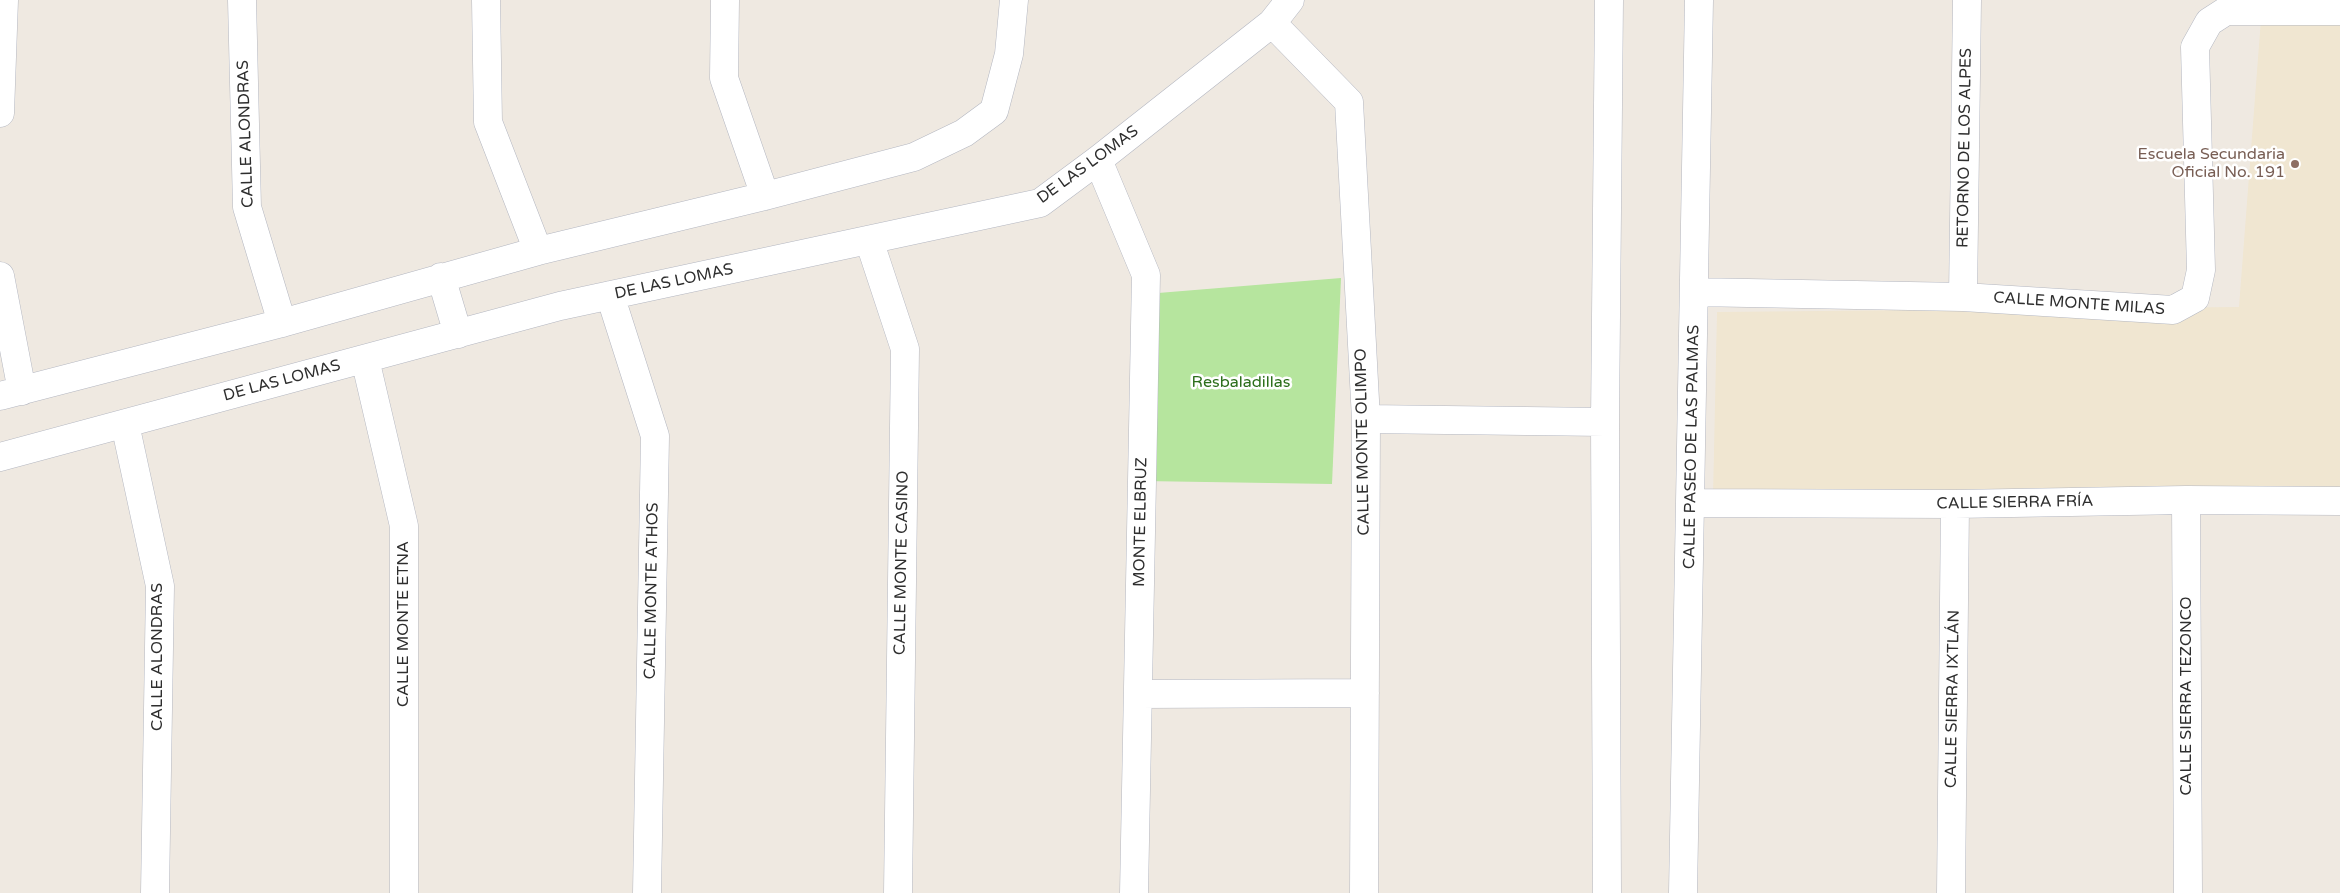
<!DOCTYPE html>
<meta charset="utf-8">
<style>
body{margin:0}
canvas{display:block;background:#efe9e1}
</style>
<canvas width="2340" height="893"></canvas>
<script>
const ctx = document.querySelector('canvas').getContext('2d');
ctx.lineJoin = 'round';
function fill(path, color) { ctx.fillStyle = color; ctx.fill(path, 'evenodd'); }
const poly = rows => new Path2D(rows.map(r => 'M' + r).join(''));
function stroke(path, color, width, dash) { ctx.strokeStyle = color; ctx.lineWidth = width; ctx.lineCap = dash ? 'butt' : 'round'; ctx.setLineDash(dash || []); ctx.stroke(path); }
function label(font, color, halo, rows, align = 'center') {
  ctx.font = font + ' "Varela Round",sans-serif'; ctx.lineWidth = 5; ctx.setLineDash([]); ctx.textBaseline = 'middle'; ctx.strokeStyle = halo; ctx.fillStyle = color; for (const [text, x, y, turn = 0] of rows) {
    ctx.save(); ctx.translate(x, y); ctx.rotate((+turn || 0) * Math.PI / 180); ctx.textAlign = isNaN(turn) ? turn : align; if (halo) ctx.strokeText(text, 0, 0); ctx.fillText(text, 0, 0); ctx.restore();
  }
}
fill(poly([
 [2261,19,2340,21,2340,496,1713,497,1717,312,2239,307]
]), '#f0e6d1');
fill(poly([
 [1341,278,1332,484,1143,481,1146,294]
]), '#b6e59e');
const minor = poly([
 [242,0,247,207,282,323],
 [486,0,488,122,538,251],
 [725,0,724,78,765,196],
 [1272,23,1349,102,1366,419,1364,893],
 [0,113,4,0],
 [1098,160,1146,275,1134,893],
 [869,240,905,349,898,893],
 [0,276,22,391],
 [441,277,458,334],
 [1694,292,1963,297,2173,310,2195,298,2201,270,2195,47,2209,22,2226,11,2340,11],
 [610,295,655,436,647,893],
 [1963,297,1967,0],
 [365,359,404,526,404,893],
 [0,396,282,323,538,251,765,196,914,157,964,133,994,111,1009,54,1014,0],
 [1366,419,1605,422],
 [125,424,160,586,155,893],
 [0,457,560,306,1040,203,1098,160,1272,23,1290,0],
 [2186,500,2188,893],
 [1691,503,1955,504,2186,500,2340,501],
 [1138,694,1365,693],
 [1607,893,1605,422,1609,0],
 [1683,893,1699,0],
 [1951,893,1955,504]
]);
stroke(minor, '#b4b7c1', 29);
stroke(minor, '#fff', 28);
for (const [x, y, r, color] of [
 [2295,164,5,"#8d6e63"]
]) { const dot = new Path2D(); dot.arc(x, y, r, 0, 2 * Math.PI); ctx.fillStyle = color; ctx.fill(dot); stroke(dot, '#fff', 2); }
label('16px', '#2e2e2e', '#fff', [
 ["CALLE ALONDRAS",246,134,-92],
 ["RETORNO DE LOS ALPES",1965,148,-89],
 ["DE LAS LOMAS",1088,165,-36],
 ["DE LAS LOMAS",674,282,-12],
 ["CALLE MONTE MILAS",2079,304,4],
 ["DE LAS LOMAS",282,381,-15],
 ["CALLE MONTE OLIMPO",1363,442,-91],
 ["CALLE PASEO DE LAS PALMAS",1692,447,-89],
 ["CALLE SIERRA FRÍA",2015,503,-1],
 ["MONTE ELBRUZ",1141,522,-89],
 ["CALLE MONTE CASINO",902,563,-89],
 ["CALLE MONTE ATHOS",652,591,-89],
 ["CALLE MONTE ETNA",404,624,-90],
 ["CALLE ALONDRAS",158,657,-90],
 ["CALLE SIERRA TEZONCO",2187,696,-90],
 ["CALLE SIERRA IXTLÁN",1953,699,-89]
]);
label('16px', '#785e54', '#fff', [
 ["Escuela Secundaria",2285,155],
 ["Oficial No. 191",2285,173]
], 'right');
label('16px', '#2c6e1b', '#fff', [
 ["Resbaladillas",1241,383]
]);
</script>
